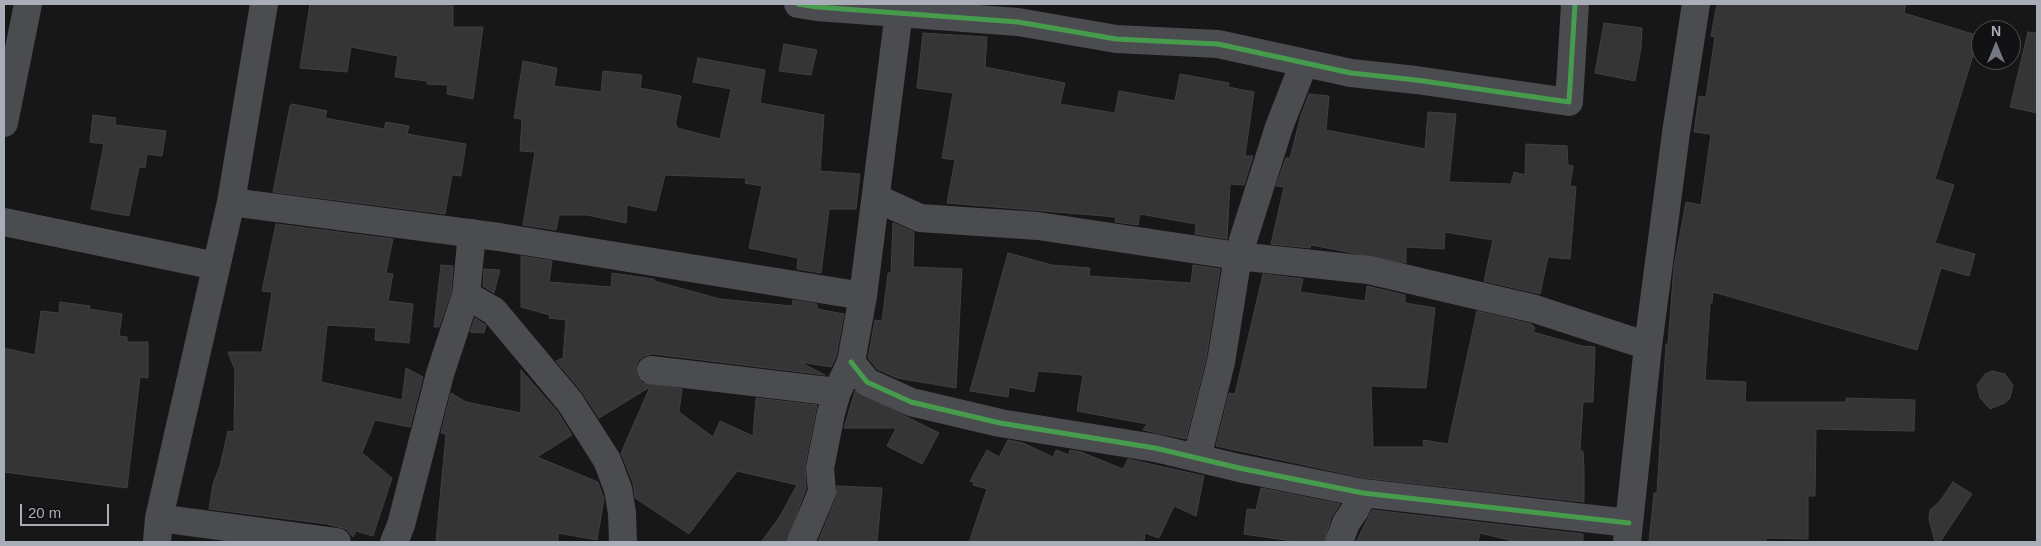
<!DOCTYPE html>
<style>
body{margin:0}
#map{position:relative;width:2041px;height:546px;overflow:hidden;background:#171717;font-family:Helvetica,sans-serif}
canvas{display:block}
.frame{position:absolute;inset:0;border:5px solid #a8adb8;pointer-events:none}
.north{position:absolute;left:1971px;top:20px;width:50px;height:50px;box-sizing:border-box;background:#111113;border:1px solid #4d4f55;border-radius:50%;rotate:0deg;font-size:14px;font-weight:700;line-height:20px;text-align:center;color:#a8adb8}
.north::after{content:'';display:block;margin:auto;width:18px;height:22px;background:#757880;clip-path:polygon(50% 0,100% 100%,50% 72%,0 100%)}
.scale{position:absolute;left:20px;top:504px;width:89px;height:22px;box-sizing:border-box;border:2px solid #a8adb8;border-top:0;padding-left:6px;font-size:15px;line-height:18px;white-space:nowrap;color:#a8adb8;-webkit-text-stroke:4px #111113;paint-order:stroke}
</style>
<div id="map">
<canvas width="2041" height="546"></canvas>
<div class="frame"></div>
<div class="north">N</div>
<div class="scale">20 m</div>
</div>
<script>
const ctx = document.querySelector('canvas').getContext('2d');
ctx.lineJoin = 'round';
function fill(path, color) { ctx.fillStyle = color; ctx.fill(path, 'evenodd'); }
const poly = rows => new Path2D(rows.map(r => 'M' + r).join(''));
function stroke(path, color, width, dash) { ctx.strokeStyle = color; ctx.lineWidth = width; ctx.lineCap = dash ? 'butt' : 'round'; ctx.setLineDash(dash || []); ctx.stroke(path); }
const building = poly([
 [310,4,453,4,453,27,483,27,473,99,447,94,448,85,427,84,427,81,395,77,398,56,351,47,347,72,300,68,310,4],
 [1717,4,1906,4,1904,13,1979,36,1935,179,1954,185,1935,243,1975,254,1969,276,1941,268,1917,350,1713,292,1712,303,1710,303,1705,380,1746,382,1745,402,1846,402,1846,398,1915,400,1914,431,1816,429,1815,496,1808,496,1808,539,1766,538,1766,542,1649,542,1654,493,1657,493,1666,344,1668,344,1674,266,1686,202,1701,205,1711,134,1694,132,1699,96,1706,97,1715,37,1711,36,1717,4],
 [1604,23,1642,28,1641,48,1635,81,1595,73,1604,23],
 [2028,32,2037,33,2037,113,2010,107,2028,32],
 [923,33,987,37,985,67,1065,83,1060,104,1115,113,1119,91,1175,101,1180,74,1229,83,1228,87,1254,92,1245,156,1253,156,1244,185,1230,184,1227,239,1195,234,1196,224,1140,214,1138,225,1115,222,1116,217,947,203,955,160,942,158,953,93,917,88,923,33],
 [784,44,817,50,811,75,779,71,784,44],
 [698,58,765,70,760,103,824,115,820,171,860,174,856,209,829,209,821,273,797,269,798,258,749,248,762,186,745,183,746,178,665,175,656,211,627,205,626,223,587,215,559,215,556,230,523,225,535,152,520,151,522,119,514,118,523,61,557,68,554,86,601,92,603,71,642,75,640,88,681,96,675,125,677,125,677,128,720,139,731,89,693,82,698,58],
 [1309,94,1329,96,1326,130,1425,149,1428,112,1456,114,1449,182,1511,184,1514,172,1525,175,1526,144,1567,146,1568,165,1573,166,1570,186,1576,187,1570,259,1548,257,1540,294,1484,281,1493,240,1445,232,1444,249,1406,247,1406,263,1311,245,1310,248,1271,244,1284,187,1276,186,1286,158,1290,158,1301,115,1309,94],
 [292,104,327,111,325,118,384,129,386,122,409,126,407,134,466,144,461,176,452,175,445,214,273,192,290,106,292,104],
 [93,115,116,118,115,125,166,131,162,156,147,154,145,168,139,167,129,216,91,209,104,144,90,142,93,115],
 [893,223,914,232,913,267,962,269,956,388,897,378,877,369,868,358,875,320,882,321,888,273,891,273,893,223],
 [276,224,393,239,386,273,393,274,388,301,413,304,409,343,375,340,376,328,327,325,321,382,402,400,406,368,423,377,410,427,375,420,362,453,392,478,373,536,356,531,353,537,346,529,327,524,209,509,213,484,220,466,228,431,234,432,235,370,228,352,262,352,272,292,262,291,276,224],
 [1008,253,1052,265,1090,268,1089,276,1191,283,1193,265,1220,269,1206,359,1186,439,1143,430,1147,424,1077,411,1083,375,1038,371,1034,392,1009,387,1008,397,970,391,1008,253],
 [521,256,552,261,549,282,611,287,612,273,654,279,654,281,720,299,792,306,793,300,817,304,817,309,844,314,836,357,831,367,800,362,825,375,653,354,644,356,638,361,636,368,637,376,642,383,682,389,679,412,713,437,720,421,753,436,756,398,817,405,805,465,806,489,786,542,761,542,779,518,797,485,737,471,689,534,635,498,633,483,621,453,650,387,599,418,582,392,556,361,563,358,566,320,549,318,550,315,521,307,521,256],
 [441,265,453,266,451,292,439,327,434,327,441,265],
 [484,269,500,270,494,293,483,286,484,269],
 [1263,274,1303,279,1300,292,1365,301,1367,286,1405,295,1405,303,1435,308,1426,388,1371,386,1373,447,1424,447,1423,440,1448,444,1477,311,1531,324,1535,328,1533,332,1582,346,1595,347,1593,402,1583,402,1580,451,1583,451,1584,468,1584,502,1365,478,1216,446,1229,393,1235,394,1263,274],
 [60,302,90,306,89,309,122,314,119,336,127,337,127,342,148,342,148,378,140,377,127,488,4,472,4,348,35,355,41,311,59,313,60,302],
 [475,318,486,325,484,333,470,332,475,318],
 [521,370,557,411,572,435,537,457,598,482,604,499,597,540,558,533,558,542,436,542,446,434,441,433,451,393,466,402,521,413,521,370],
 [1992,371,2005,374,2013,385,2010,398,2005,403,1990,409,1980,398,1977,385,1985,374,1992,371],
 [855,391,939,433,922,464,887,446,896,428,844,428,855,391],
 [1008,440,1023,443,1053,457,1056,450,1069,455,1070,450,1081,452,1123,469,1128,459,1204,476,1196,516,1174,506,1159,538,1145,533,1144,542,969,542,987,489,973,485,974,482,970,481,987,450,999,457,1008,440],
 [1953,482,1972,494,1940,542,1935,542,1929,519,1930,510,1940,501,1953,482],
 [837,486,882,488,877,542,818,542,836,498,837,486],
 [1261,488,1340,504,1331,518,1324,542,1298,542,1244,534,1247,509,1256,510,1261,488],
 [1372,510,1583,534,1583,542,1517,542,1480,533,1478,542,1356,542,1372,510]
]);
fill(building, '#353536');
stroke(building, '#3f4043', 1);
stroke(poly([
 [798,4,817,7,1018,22,1116,39,1218,44,1351,73,1416,80,1569,102,1575,4],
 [4,123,28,4],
 [876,198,920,218,1038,226,1238,256,1369,270,1535,309,1648,346],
 [231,202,499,237,863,296],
 [4,222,216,266],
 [466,295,494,311,570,402,607,460,618,489,622,513,623,542],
 [851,362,867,382,911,402,1000,423,1155,448,1239,468,1363,493,1629,523],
 [651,370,837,392],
 [1197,458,1221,362,1238,256,1279,127,1304,63],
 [159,518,337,542],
 [157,542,159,518,231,202,264,4],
 [394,542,401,525,440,374,466,295,472,233],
 [801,542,822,492,820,468,831,413,837,392,851,362,863,296,900,4],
 [1339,542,1346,523,1355,510,1363,493],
 [1627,542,1648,346,1676,133,1696,4]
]), '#4b4c50', 28);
stroke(poly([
 [798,4,817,7,1018,22,1116,39,1218,44,1351,73,1416,80,1569,102,1575,4],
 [851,362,867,382,911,402,1000,423,1155,448,1239,468,1363,493,1629,523]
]), '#469c4c', 5);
</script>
